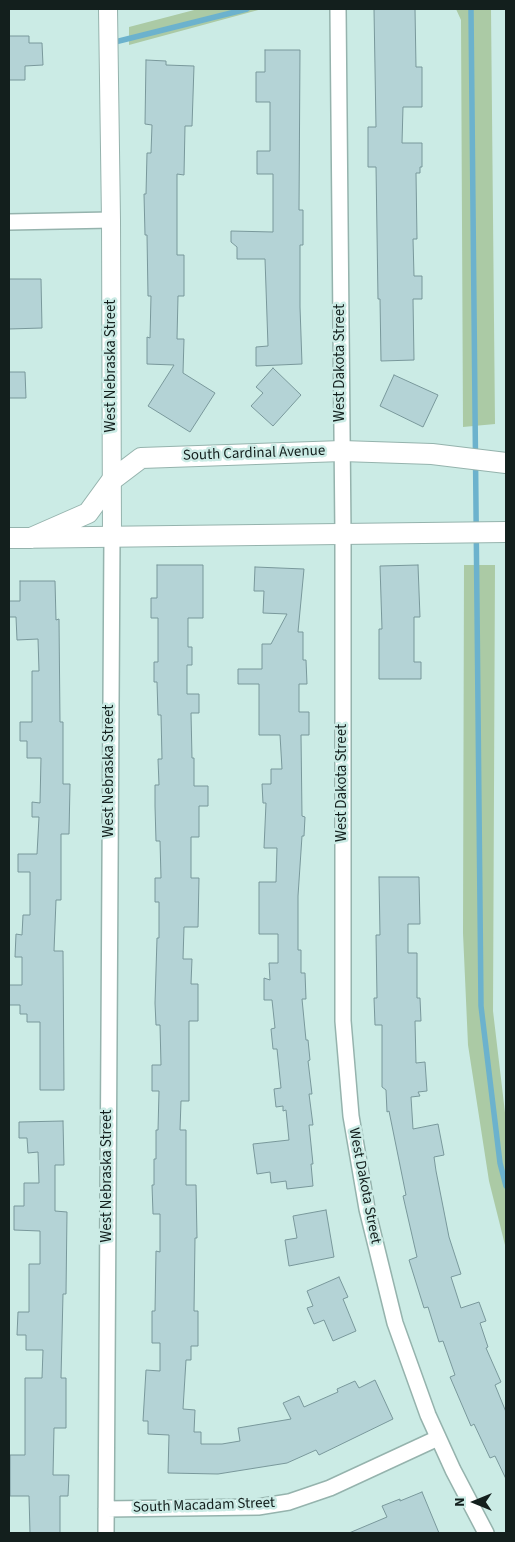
<!DOCTYPE html>
<style>
body{margin:0}
#map{position:relative;width:515px;height:1542px;overflow:hidden;background:#cbebe5;font-family:"Source Sans 3",sans-serif}
canvas{display:block}
.frame{position:absolute;inset:0;border:10px solid #131f1d;pointer-events:none}
.north{position:absolute;left:450px;top:1477px;width:50px;height:50px;-webkit-text-stroke:4px #cbebe5;paint-order:stroke;rotate:270deg;font-size:14px;font-weight:700;line-height:20px;text-align:center;color:#131f1d}
.north::after{content:'';display:block;margin:auto;width:18px;height:22px;background:#131f1d;clip-path:polygon(50% 0,100% 100%,50% 72%,0 100%)}
</style>
<div id="map">
<canvas width="515" height="1542"></canvas>
<div class="frame"></div>
<div class="north">N</div>
</div>
<script>
const ctx = document.querySelector('canvas').getContext('2d');
ctx.lineJoin = 'round';
function fill(path, color) { ctx.fillStyle = color; ctx.fill(path, 'evenodd'); }
const poly = rows => new Path2D(rows.map(r => 'M' + r).join(''));
function stroke(path, color, width, dash) { ctx.strokeStyle = color; ctx.lineWidth = width; ctx.lineCap = dash ? 'butt' : 'round'; ctx.setLineDash(dash || []); ctx.stroke(path); }
function label(font, color, halo, rows, align = 'center') {
  ctx.font = font + ' "Source Sans 3",sans-serif'; ctx.lineWidth = 5; ctx.setLineDash([]); ctx.textBaseline = 'middle'; ctx.strokeStyle = halo; ctx.fillStyle = color; for (const [text, x, y, turn = 0] of rows) {
    ctx.save(); ctx.translate(x, y); ctx.rotate((+turn || 0) * Math.PI / 180); ctx.textAlign = isNaN(turn) ? turn : align; if (halo) ctx.strokeText(text, 0, 0); ctx.fillText(text, 0, 0); ctx.restore();
  }
}
fill(poly([
 [198,9,262,9,129,45,129,27],
 [456,9,491,9,495,424,463,427,461,20],
 [464,565,495,565,493,1011,506,1121,506,1249,489,1181,468,1045,463,933]
]), '#abcaa5');
stroke(poly([
 [471,9,481,1006,500,1163,506,1186],
 [115,42,247,9]
]), '#6cb2cd', 5.5);
const building = poly([
 [374,9,415,9,416,67,422,67,422,107,403,107,402,143,422,143,422,167,420,167,420,173,416,173,417,239,413,239,414,276,422,276,422,299,413,299,414,360,381,361,380,299,378,299,376,167,368,167,368,127,376,127,374,9],
 [9,36,29,36,29,43,42,43,43,65,25,66,25,80,9,80,9,36],
 [265,50,300,50,299,210,303,210,303,245,300,245,300,307,302,364,256,366,256,347,268,346,265,259,237,259,237,247,231,242,231,231,273,232,273,174,257,174,257,151,270,151,270,102,256,102,256,72,265,72,265,50],
 [146,60,166,61,166,65,194,66,192,126,185,126,184,175,177,174,177,255,184,255,184,296,178,296,177,339,184,339,183,373,215,393,190,432,148,406,174,365,147,364,147,337,150,338,151,296,148,296,147,235,145,235,144,194,146,194,147,153,151,153,152,125,145,124,146,60],
 [9,279,41,279,42,328,9,329,9,279],
 [273,368,301,395,273,426,251,406,263,393,256,387,273,368],
 [9,372,25,372,26,398,9,398,9,372],
 [394,375,438,395,423,427,380,406,394,375],
 [157,565,203,565,203,618,188,618,188,647,192,647,192,665,187,665,187,694,199,694,199,713,191,713,192,758,194,758,194,786,208,786,208,806,199,806,199,837,191,837,191,878,199,878,198,927,184,927,183,959,192,959,191,984,198,984,198,1021,189,1021,189,1101,181,1101,180,1130,186,1130,186,1185,196,1185,197,1238,195,1238,194,1311,198,1311,198,1346,191,1346,191,1360,186,1360,183,1409,195,1410,194,1432,201,1432,201,1444,222,1444,240,1441,238,1428,291,1419,283,1403,299,1396,304,1407,338,1392,337,1389,355,1381,359,1388,375,1380,393,1419,319,1455,316,1450,287,1463,218,1474,168,1473,169,1435,148,1434,148,1421,143,1421,146,1370,160,1371,160,1343,152,1343,152,1311,155,1311,156,1251,160,1252,160,1214,153,1214,152,1185,154,1185,154,1159,156,1159,156,1130,158,1130,159,1091,152,1091,152,1065,161,1065,160,1025,156,1025,155,1003,157,938,159,938,159,902,155,902,155,878,161,878,160,841,156,841,155,806,155,785,159,785,158,759,162,759,161,715,158,715,157,682,154,682,154,662,158,662,158,618,151,618,151,598,157,598,157,565],
 [418,565,420,617,414,617,414,662,421,662,421,679,379,679,379,629,382,629,380,566,418,565],
 [255,567,304,569,298,632,303,632,303,660,306,660,307,684,299,684,299,712,309,712,309,735,301,735,302,816,305,817,304,836,302,836,298,896,298,950,301,950,301,973,305,973,306,999,302,999,306,1040,308,1040,310,1060,308,1061,312,1094,309,1094,313,1125,309,1125,313,1164,311,1164,313,1186,287,1189,286,1181,271,1183,270,1172,257,1174,253,1144,289,1140,286,1110,283,1111,283,1106,276,1107,274,1089,281,1088,277,1049,273,1049,271,1029,275,1028,272,1000,264,1000,264,978,270,980,269,963,278,963,278,934,259,934,259,882,276,882,277,848,264,848,266,803,263,803,262,784,271,784,271,769,282,769,280,735,259,735,259,684,238,684,238,669,262,669,262,644,271,644,287,614,263,613,264,591,254,591,255,567],
 [20,581,55,581,56,620,59,619,60,722,63,722,63,784,70,784,69,834,61,834,61,900,56,900,54,951,63,951,64,1090,40,1090,40,1022,27,1022,27,1014,20,1014,20,1005,9,1005,9,985,22,985,22,957,15,957,16,934,22,935,23,915,30,915,30,872,18,872,18,854,37,854,39,817,32,817,32,802,40,803,41,758,27,758,27,741,20,741,20,722,32,722,32,671,39,671,38,639,17,640,16,617,9,617,9,601,20,601,20,581],
 [379,877,419,877,420,924,408,924,408,953,417,953,417,998,420,998,421,1021,415,1021,416,1063,425,1062,427,1091,418,1092,420,1096,411,1097,413,1129,438,1124,444,1155,434,1157,436,1171,449,1237,461,1274,451,1277,461,1308,479,1302,486,1321,480,1323,488,1347,486,1348,501,1382,495,1385,506,1412,506,1479,495,1456,490,1458,474,1424,471,1426,450,1377,455,1375,443,1341,439,1342,428,1307,424,1308,409,1260,417,1257,403,1196,406,1195,389,1111,387,1112,386,1090,382,1087,382,1025,375,1025,374,998,377,998,376,935,380,935,379,877],
 [63,1121,64,1165,55,1165,55,1211,67,1212,66,1294,63,1294,61,1378,66,1378,66,1428,54,1428,53,1475,69,1475,68,1496,60,1496,60,1533,30,1533,29,1496,10,1496,10,1455,25,1455,25,1378,42,1378,43,1350,26,1350,26,1335,17,1335,18,1312,29,1312,29,1264,40,1264,40,1231,14,1230,14,1206,24,1206,24,1183,39,1183,38,1152,28,1153,27,1138,19,1138,19,1122,63,1121],
 [326,1210,334,1257,289,1266,285,1240,297,1238,293,1216,326,1210],
 [339,1277,348,1297,343,1299,356,1331,333,1341,324,1320,314,1324,307,1308,313,1306,307,1291,339,1277],
 [422,1492,439,1533,349,1533,387,1517,382,1506,400,1499,400,1501,422,1492]
]);
fill(building, '#b4d3d6');
stroke(building, '#79989b', 1);
const minor = poly([
 [338,9,343,535,343,1021,351,1116,367,1209,395,1323,428,1415,453,1470,486,1533],
 [9,222,111,220],
 [106,1509,258,1507,289,1502,330,1488,438,1438],
 [106,1533,112,537]
]);
const tertiary = poly([
 [108,9,111,220,112,537]
]);
const secondary = poly([
 [9,538,506,532],
 [31,538,88,513,112,480,141,458,342,451,432,454,506,463]
]);
stroke(minor, '#95b3ad', 18);
stroke(tertiary, '#95b3ad', 20);
stroke(secondary, '#95b3ad', 22);
stroke(minor, '#fff', 15);
stroke(tertiary, '#fff', 18);
stroke(secondary, '#fff', 20);
label('15px', '#131f1d', '#cbebe5', [
 ["West Dakota Street",341,363,-90],
 ["West Nebraska Street",112,366,-90],
 ["South Cardinal Avenue",254,454,-2],
 ["West Nebraska Street",110,771,-90],
 ["West Dakota Street",343,783,-90],
 ["West Nebraska Street",108,1176,-90],
 ["West Dakota Street",364,1186,79],
 ["South Macadam Street",204,1506,-2]
]);
</script>
